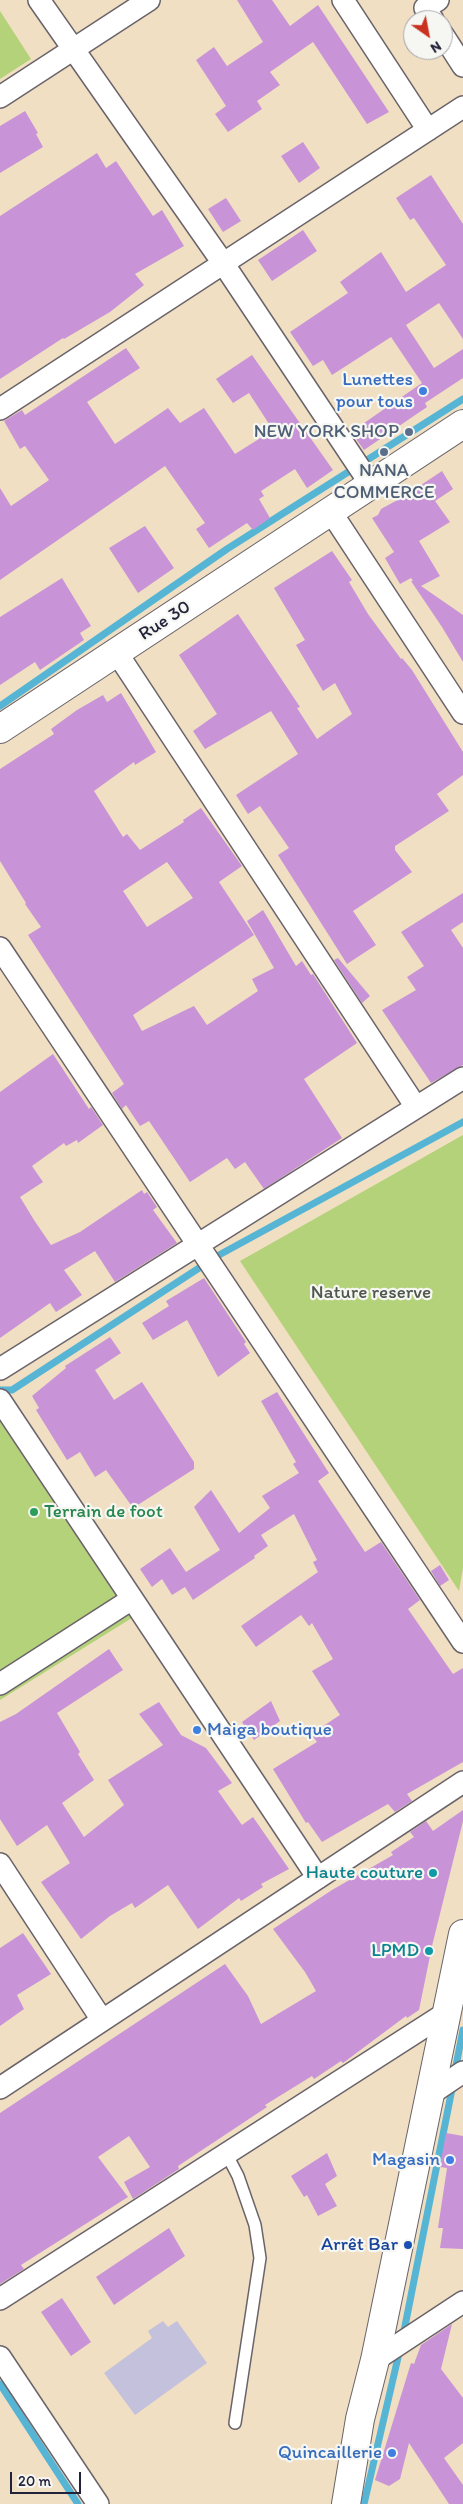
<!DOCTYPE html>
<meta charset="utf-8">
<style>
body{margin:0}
#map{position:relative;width:463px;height:2504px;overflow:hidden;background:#f0dfc2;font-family:Itim,sans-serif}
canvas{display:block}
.north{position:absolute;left:403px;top:10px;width:50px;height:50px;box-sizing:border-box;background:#f6f6f2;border:1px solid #a1a1a9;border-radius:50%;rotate:147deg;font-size:14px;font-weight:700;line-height:20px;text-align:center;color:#22223b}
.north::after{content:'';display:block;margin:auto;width:18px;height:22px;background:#c8321e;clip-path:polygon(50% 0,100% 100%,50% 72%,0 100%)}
.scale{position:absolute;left:10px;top:2472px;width:71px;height:22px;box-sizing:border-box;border:2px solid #22223b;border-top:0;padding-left:6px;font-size:15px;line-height:18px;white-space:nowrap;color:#22223b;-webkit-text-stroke:4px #f6f6f2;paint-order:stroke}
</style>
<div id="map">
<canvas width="463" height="2504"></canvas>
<div class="north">N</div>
<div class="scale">20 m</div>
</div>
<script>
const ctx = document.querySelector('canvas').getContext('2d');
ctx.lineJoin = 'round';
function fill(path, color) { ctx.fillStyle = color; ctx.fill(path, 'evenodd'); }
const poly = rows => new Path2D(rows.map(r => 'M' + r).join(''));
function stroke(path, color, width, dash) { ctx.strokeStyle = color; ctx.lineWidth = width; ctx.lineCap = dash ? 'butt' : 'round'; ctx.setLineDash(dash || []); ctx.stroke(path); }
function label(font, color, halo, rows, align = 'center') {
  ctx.font = font + ' Itim,sans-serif'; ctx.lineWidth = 4.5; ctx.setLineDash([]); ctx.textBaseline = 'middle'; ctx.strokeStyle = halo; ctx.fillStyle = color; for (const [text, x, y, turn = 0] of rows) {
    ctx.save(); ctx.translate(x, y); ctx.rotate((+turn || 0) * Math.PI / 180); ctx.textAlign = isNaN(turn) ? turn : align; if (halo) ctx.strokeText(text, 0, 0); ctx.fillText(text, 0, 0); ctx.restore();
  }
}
fill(poly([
 [163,2321,168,2327,177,2321,207,2363,135,2415,104,2373,152,2338,148,2331]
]), '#c3c1db');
fill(poly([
 [0,11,31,59,0,79],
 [463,1135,463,1568,459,1591,240,1261],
 [0,1407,135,1616,0,1700]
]), '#b4d279');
stroke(poly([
 [0,706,227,549,463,399],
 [0,1390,12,1390,219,1255,463,1122],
 [455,2071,463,2030],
 [403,2336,453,2084],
 [0,2384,78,2504],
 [364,2504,400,2349]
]), '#56b5d4', 7);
fill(poly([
 [237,0,272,0,290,26,318,5,389,112,367,124,313,42,270,72,280,85,257,101,262,109,228,132,215,114,226,106,196,60,214,47,227,66,263,42],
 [25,111,38,133,36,134,43,147,0,173,0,126],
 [303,142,320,168,299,183,281,156],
 [97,153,106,168,116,161,153,216,162,210,184,246,135,274,144,285,110,312,64,339,63,338,0,379,0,216],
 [431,175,463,224,463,339,439,303,406,325,434,368,463,349,463,378,425,403,427,407,364,450,351,432,422,383,391,337,332,375,323,360,313,366,290,332,348,293,340,282,381,252,406,292,446,265,414,218,410,220,396,198],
 [226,198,241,221,223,232,208,209],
 [303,230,317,251,272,281,258,260],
 [126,348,140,368,87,402,115,444,168,408,180,423,204,408,235,454,270,432,268,429,271,427,249,393,233,403,216,379,252,355,333,470,307,488,295,469,261,491,264,496,259,499,270,518,253,530,247,523,209,548,196,529,205,523,165,466,0,580,0,488,11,506,49,480,25,446,20,449,4,421,22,410,25,415],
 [442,471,453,489,435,501,450,522,419,541,440,576,421,586,463,615,463,662,442,627,411,581,413,581,411,578,400,584,385,558,394,552,372,518,378,515,381,509,403,497],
 [145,526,174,568,138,593,109,548],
 [332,551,352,580,349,582,368,614,401,659,402,658,412,670,463,752,463,775,437,794,449,811,395,846,395,850,412,872,353,911,376,945,347,964,278,855,289,848,260,806,248,814,236,795,298,754,271,711,205,749,193,731,217,714,179,655,238,614,300,707,297,708,317,739,352,714,335,683,323,691,296,645,305,640,274,588],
 [62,578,91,626,80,633,84,640,40,670,35,662,0,685,0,617],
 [121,693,156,752,135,765,134,762,94,791,123,837,127,834,140,850,184,822,183,820,201,808,242,866,219,882,254,935,133,1015,142,1031,194,1006,207,1025,258,991,252,979,274,968,247,921,263,910,296,966,302,961,311,975,313,974,357,1043,304,1079,342,1138,264,1189,245,1162,235,1169,227,1158,190,1182,149,1121,140,1126,126,1105,122,1109,112,1093,124,1084,28,935,41,927,25,904,26,903,0,861,0,769,54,734,51,729,77,710,103,695,107,702],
 [167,862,193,898,147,927,123,891],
 [463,893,463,922,451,930,463,948,463,1065,431,1083,382,1010,416,990,407,977,424,966,401,932],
 [338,958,370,996,362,1003,334,960],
 [53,1054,89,1109,91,1107,103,1125,78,1143,77,1140,66,1146,64,1143,32,1166,43,1182,20,1197,34,1220,51,1245,80,1232,142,1190,144,1194,147,1192,157,1207,153,1210,177,1243,115,1282,95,1251,64,1270,82,1295,56,1312,50,1303,0,1338,0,1092],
 [204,1278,246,1342,244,1344,250,1353,218,1377,187,1320,153,1340,142,1323,169,1306,166,1301],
 [110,1337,121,1353,95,1370,114,1400,142,1382,194,1462,194,1469,133,1508,106,1470,95,1477,80,1452,67,1460,36,1410,39,1408,32,1396,66,1368,65,1366],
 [277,1392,329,1473,318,1481,365,1552,381,1542,420,1600,408,1609,453,1674,463,1668,463,1762,407,1794,412,1801,395,1812,388,1804,322,1842,308,1822,306,1823,273,1769,317,1742,311,1734,340,1715,312,1671,333,1659,312,1623,309,1626,301,1615,256,1647,241,1626,318,1572,313,1562,317,1560,294,1514,261,1535,268,1546,254,1556,255,1558,193,1600,185,1587,172,1595,162,1579,152,1587,140,1569,170,1548,186,1572,220,1550,194,1507,211,1490,239,1533,270,1508,262,1496,299,1473,293,1464,296,1462,261,1401],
 [440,1565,449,1580,440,1586,431,1571],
 [109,1649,123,1670,57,1713,80,1752,78,1754,94,1780,62,1803,84,1837,124,1805,108,1780,163,1745,139,1714,159,1702,181,1735,206,1748,232,1783,218,1791,242,1825,253,1817,289,1869,261,1884,263,1887,241,1901,239,1898,198,1929,168,1885,135,1908,132,1903,110,1916,81,1939,41,1882,70,1863,47,1825,17,1846,0,1819,0,1722,16,1714],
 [271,1701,280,1721,254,1740,242,1722],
 [463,1810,463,1821,432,1946,419,2010,407,2018,406,2016,343,2063,341,2061,314,2079,312,2076,265,2105,267,2107,178,2166,179,2169,133,2199,124,2182,150,2167,129,2136,98,2157,128,2197,21,2265,24,2269,0,2284,0,2113,225,1964,248,1996,261,2024,316,1991,305,1972,273,1929,332,1890,393,1855,391,1852,414,1837,410,1832,426,1821,433,1831],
 [23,1933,51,1974,17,1995,24,2009,0,2026,0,1948],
 [446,2133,463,2136,463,2249,440,2248,443,2228,438,2228,447,2168,440,2167],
 [327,2153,337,2176,325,2184,337,2206,318,2216,307,2195,304,2197,291,2176],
 [169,2228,185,2256,114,2305,96,2277],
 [62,2298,91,2342,71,2356,41,2312],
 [452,2324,441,2369,463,2398,463,2443,444,2458,463,2485,463,2504,449,2504,409,2443,400,2479,389,2486,375,2480,411,2363,414,2364,421,2345]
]), '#c894d7');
const service = poly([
 [226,2153,238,2176,255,2225,260,2258,235,2423]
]);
const minor = poly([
 [39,0,223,263,371,485],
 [343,0,428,130],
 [433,20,425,8,438,0],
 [443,35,463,66],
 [0,97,149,0],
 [0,409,463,107],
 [331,512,463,713],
 [117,653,416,1107],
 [0,948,463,1642],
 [0,1369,463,1078],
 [0,1400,318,1878],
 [0,1684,132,1599],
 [0,1864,102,2020],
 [0,2088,463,1782],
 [432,2093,463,2072],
 [0,2299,449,2011],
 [0,2357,98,2504],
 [375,2360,463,2302]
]);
const tertiary = poly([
 [346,2504,360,2419,375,2360,463,1934]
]);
const secondary = poly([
 [0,729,463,424]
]);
stroke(service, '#6a646a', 14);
stroke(minor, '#6a646a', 24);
stroke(tertiary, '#6a646a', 30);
stroke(secondary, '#6a646a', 30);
stroke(service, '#fff', 11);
stroke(minor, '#fff', 21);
stroke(tertiary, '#fff', 28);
stroke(secondary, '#fff', 28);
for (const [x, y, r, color] of [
 [423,391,5,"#3f7fe0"],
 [409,432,5,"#5c6f8a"],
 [384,452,5,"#5c6f8a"],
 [34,1512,5,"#2e9e5b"],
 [197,1730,5,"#3f7fe0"],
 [433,1873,5,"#0f9aa8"],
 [429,1951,5,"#0f9aa8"],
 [450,2160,5,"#3f7fe0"],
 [408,2245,5,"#1a4fb4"],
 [392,2453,5,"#3f7fe0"]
]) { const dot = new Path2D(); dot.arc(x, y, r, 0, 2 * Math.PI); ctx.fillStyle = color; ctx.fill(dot); stroke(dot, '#f6f6f2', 2); }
label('19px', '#366cbe', '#f6f6f2', [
 ["Lunettes",413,380],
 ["pour tous",413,402],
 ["Maiga boutique",207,1730,"left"],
 ["Magasin",440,2160],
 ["Quincaillerie",382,2453]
], 'right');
label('19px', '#4e5e75', '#f6f6f2', [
 ["NEW YORK SHOP",399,432],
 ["NANA",384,471,"center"],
 ["COMMERCE",384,493,"center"]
], 'right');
label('19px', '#22223b', '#f6f6f2', [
 ["Rue 30",165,621,-33]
]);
label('19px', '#4e574e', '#f6f6f2', [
 ["Nature reserve",371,1293]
]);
label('19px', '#27864d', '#f6f6f2', [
 ["Terrain de foot",44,1512]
], 'left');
label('19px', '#0d838f', '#f6f6f2', [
 ["Haute couture",423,1873],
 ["LPMD",419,1951]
], 'right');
label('19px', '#164399', '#f6f6f2', [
 ["Arrêt Bar",398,2245]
], 'right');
</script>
